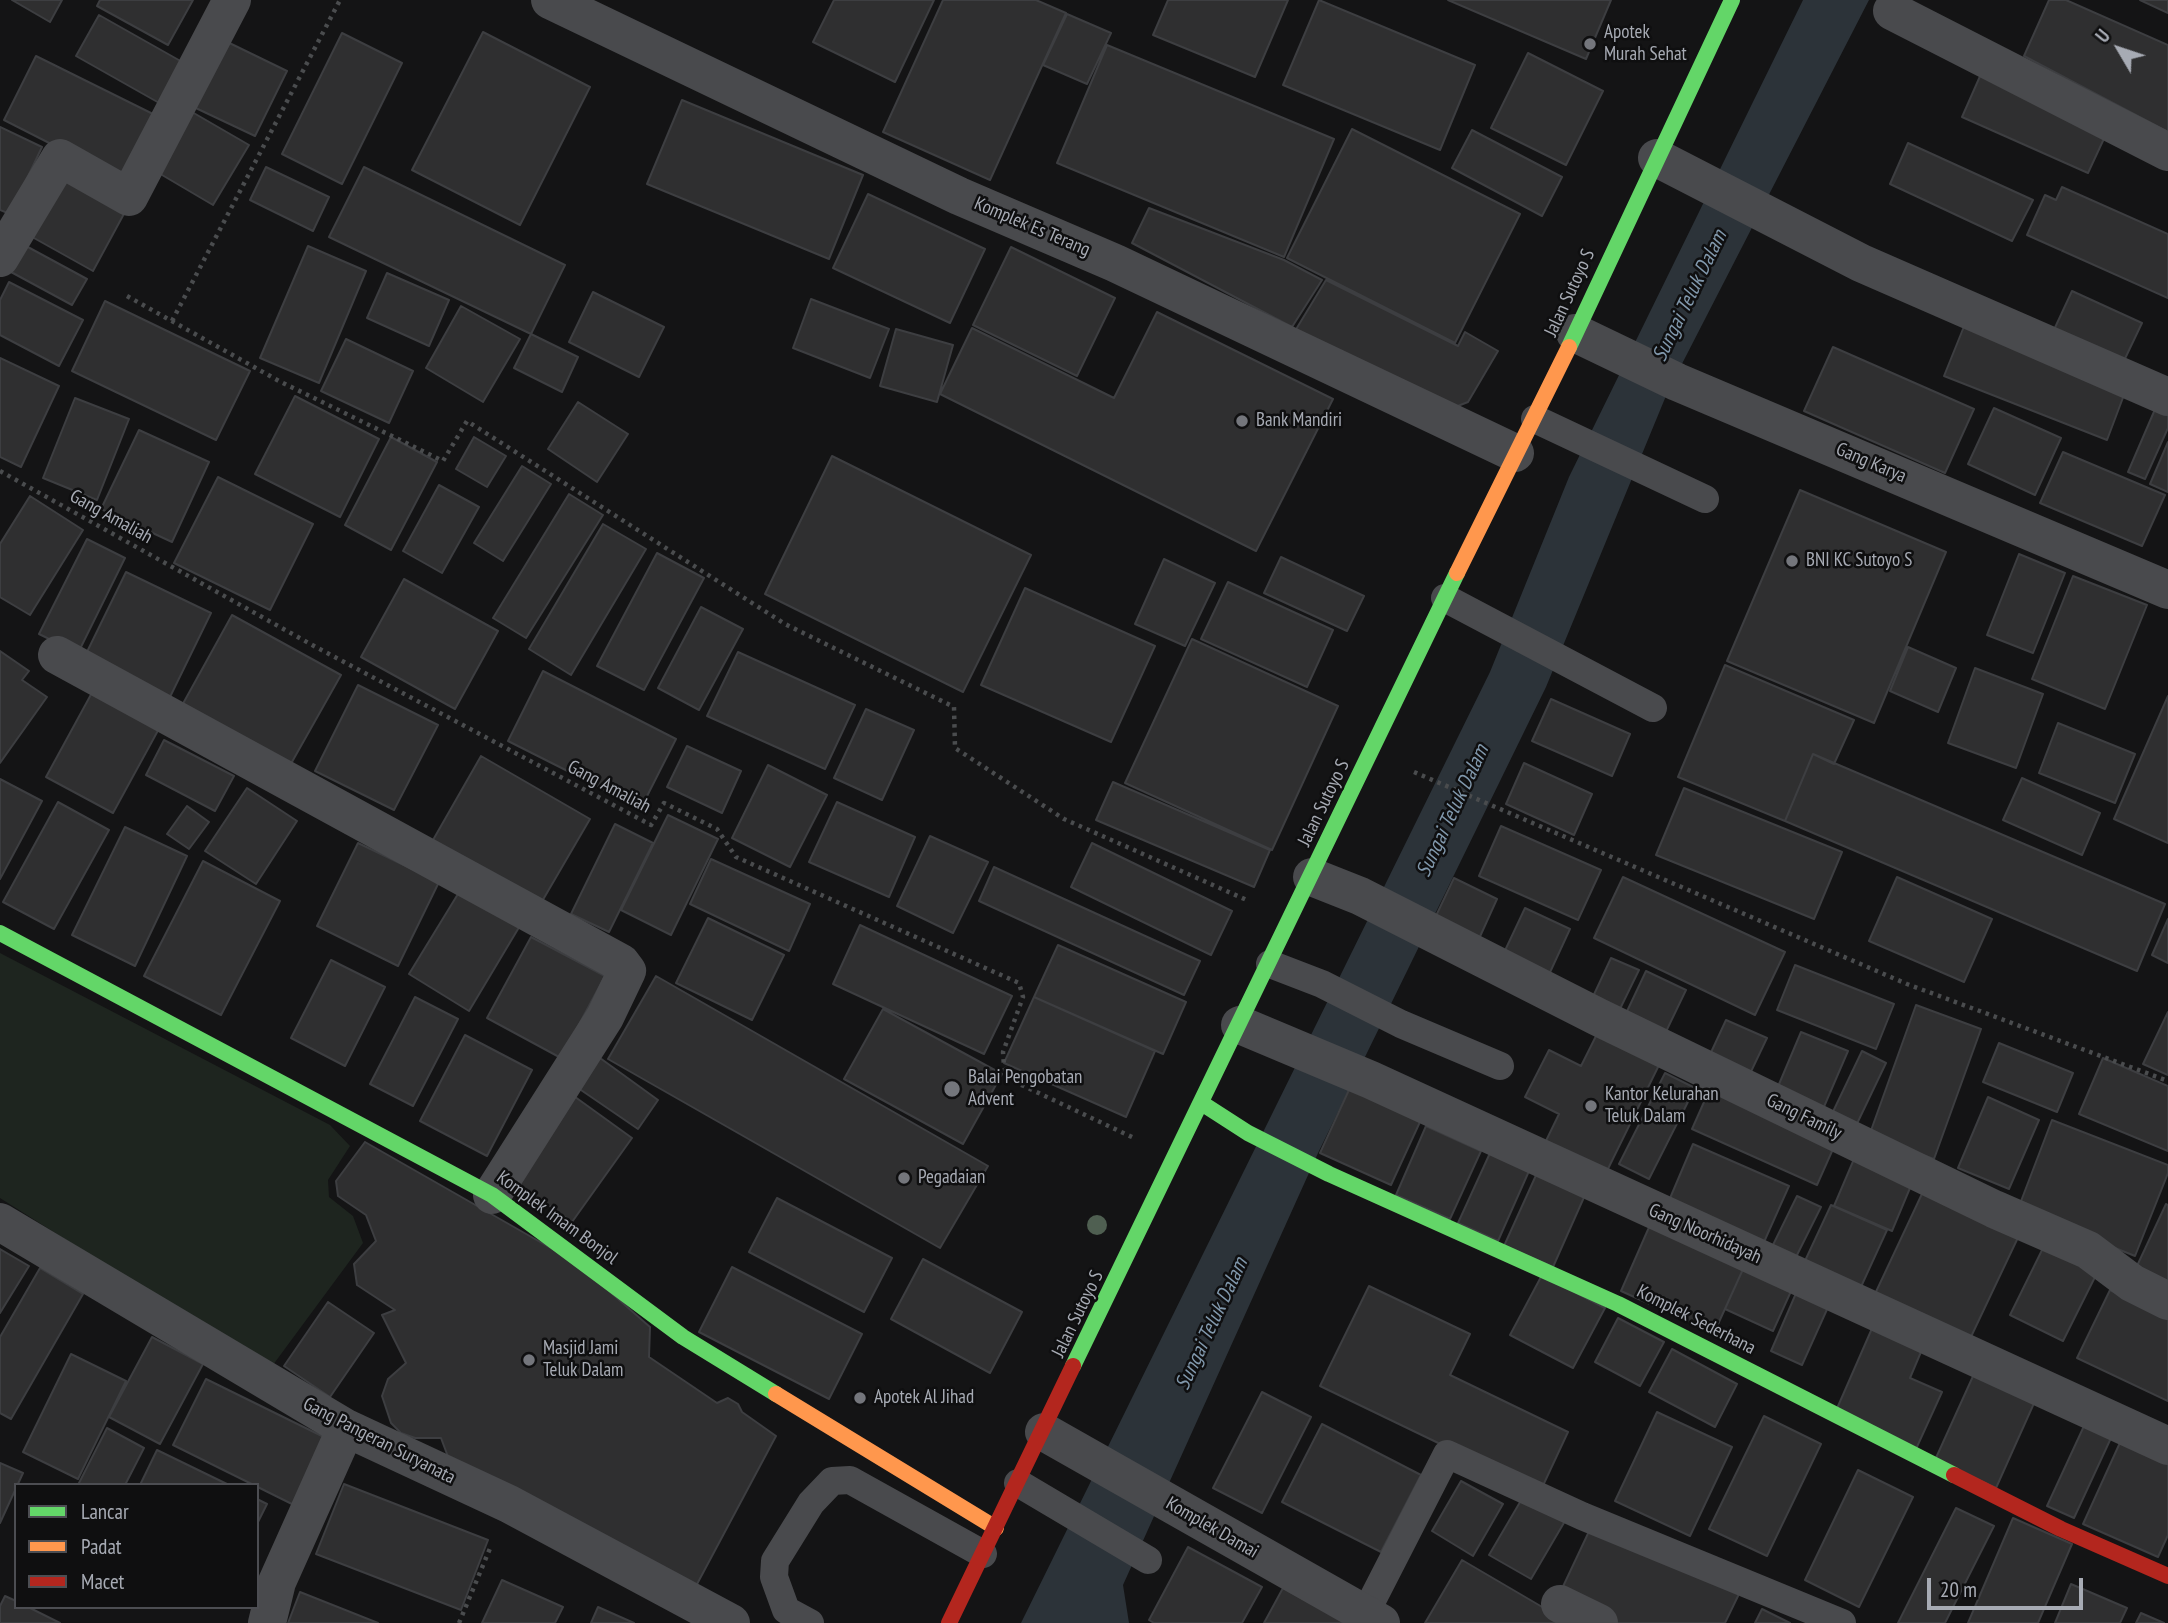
<!DOCTYPE html>
<style>
body{margin:0}
#map{position:relative;width:2168px;height:1623px;overflow:hidden;background:#141415;font-family:"PT Sans Narrow",sans-serif}
canvas{display:block}
.legend{position:absolute;left:14px;top:1483px;width:245px;height:126px;box-sizing:border-box;background:#0f0f10;border:2px solid #4c4d52;margin:0;padding:9px 12px;list-style:none;font-size:21px;color:#a7abb4}
.legend li{display:flex;align-items:center;gap:14px;height:35px}
.legend b{width:35px;border:2px solid #4c4d52}
.north{position:absolute;left:2084px;top:14px;width:70px;height:70px;-webkit-text-stroke:5px #0f0f10;paint-order:stroke;rotate:309deg;font-size:19px;font-weight:700;line-height:28px;text-align:center;color:#a7abb4}
.north::after{content:'';display:block;margin:auto;width:24px;height:32px;background:#a7abb4;clip-path:polygon(50% 0,100% 100%,50% 72%,0 100%)}
.scale{position:absolute;left:1927px;top:1578px;width:156px;height:32px;box-sizing:border-box;border:4px solid #a7abb4;border-top:0;padding-left:9px;font-size:21px;line-height:24px;white-space:nowrap;color:#a7abb4;-webkit-text-stroke:5px #0f0f10;paint-order:stroke}
</style>
<div id="map">
<canvas width="2168" height="1623"></canvas>
<ul class="legend">
<li><b style="height:9px;background:#63d668"></b>Lancar</li>
<li><b style="height:9px;background:#ff974d"></b>Padat</li>
<li><b style="height:9px;background:#b3261e"></b>Macet</li>
</ul>
<div class="north">U</div>
<div class="scale">20 m</div>
</div>
<script>
const ctx = document.querySelector('canvas').getContext('2d');
ctx.lineJoin = 'round';
function fill(path, color) { ctx.fillStyle = color; ctx.fill(path, 'evenodd'); }
const poly = rows => new Path2D(rows.map(r => 'M' + r).join(''));
function stroke(path, color, width, dash) { ctx.strokeStyle = color; ctx.lineWidth = width; ctx.lineCap = dash ? 'butt' : 'round'; ctx.setLineDash(dash || []); ctx.stroke(path); }
function label(font, color, halo, rows, align = 'center') {
  ctx.font = font + ' "PT Sans Narrow",sans-serif'; ctx.lineWidth = 5; ctx.setLineDash([]); ctx.textBaseline = 'middle'; ctx.strokeStyle = halo; ctx.fillStyle = color; for (const [text, x, y, turn = 0] of rows) {
    ctx.save(); ctx.translate(x, y); ctx.rotate((+turn || 0) * Math.PI / 180); ctx.textAlign = isNaN(turn) ? turn : align; if (halo) ctx.strokeText(text, 0, 0); ctx.fillText(text, 0, 0); ctx.restore();
  }
}
fill(poly([
 [0,953,330,1125,350,1146,328,1180,329,1197,353,1216,363,1243,270,1369,0,1198]
]), '#1e251f');
fill(poly([
 [1803,0,1869,0,1668,391,1546,687,1318,1153,1123,1585,1129,1623,1021,1623,1490,672,1569,477]
]), '#2c3339');
const building = poly([
 [12,0,62,0,50,22,12,0],
 [100,0,193,0,168,45,97,6,100,0],
 [834,0,934,0,895,82,813,42,834,0],
 [943,0,1036,0,1066,13,990,180,883,132,943,0],
 [1168,0,1288,0,1255,77,1153,35,1168,0],
 [1319,0,1475,65,1440,150,1283,85,1319,0],
 [1448,0,1611,0,1586,59,1448,0],
 [2049,0,2066,0,2168,45,2168,132,2024,56,2049,0],
 [2140,0,2168,0,2168,13,2140,0],
 [1067,14,1111,33,1087,84,1043,65,1067,14],
 [99,15,184,63,161,104,76,56,99,15],
 [483,32,590,87,520,225,412,170,483,32],
 [342,33,402,63,342,184,282,154,342,33],
 [215,36,287,71,255,136,183,102,215,36],
 [1107,45,1334,139,1284,257,1057,163,1107,45],
 [1528,53,1603,91,1566,165,1491,128,1528,53],
 [36,56,153,114,120,179,4,120,36,56],
 [1981,74,2108,130,2088,173,1962,117,1981,74],
 [682,100,863,175,829,259,647,184,682,100],
 [192,112,249,145,213,205,157,172,192,112],
 [0,127,42,147,10,214,0,210,0,127],
 [1352,129,1520,214,1455,343,1287,258,1352,129],
 [1472,130,1562,177,1542,216,1452,168,1472,130],
 [1908,143,2033,200,2012,241,1890,184,1908,143],
 [66,162,132,199,93,271,25,233,66,162],
 [266,167,329,197,313,231,250,200,266,167],
 [364,167,565,265,531,334,329,237,364,167],
 [2062,187,2168,234,2168,298,2027,235,2045,195,2056,200,2062,187],
 [868,194,985,249,950,323,833,268,868,194],
 [1149,208,1284,260,1322,280,1292,327,1132,243,1149,208],
 [26,246,87,279,72,305,11,272,26,246],
 [308,246,366,271,319,383,260,358,308,246],
 [1011,247,1115,298,1077,376,973,325,1011,247],
 [387,273,449,300,429,346,367,318,387,273],
 [1326,280,1458,346,1465,332,1498,351,1468,402,1450,409,1295,331,1326,280],
 [9,282,83,320,59,366,0,335,0,300,9,282],
 [2072,291,2142,323,2121,367,2052,334,2072,291],
 [593,292,664,327,639,377,569,342,593,292],
 [811,299,889,329,870,378,793,348,811,299],
 [105,301,250,371,216,440,72,371,105,301],
 [461,306,520,339,483,402,426,368,461,306],
 [1157,312,1333,399,1256,551,940,394,972,328,1114,398,1157,312],
 [1965,324,2127,387,2107,440,1944,376,1965,324],
 [896,329,953,345,937,402,880,386,896,329],
 [531,334,578,357,562,392,514,368,531,334],
 [346,339,413,371,389,423,321,391,346,339],
 [1833,347,1974,409,1945,473,1804,411,1833,347],
 [0,358,59,386,21,467,0,457,0,358],
 [295,396,379,439,340,517,255,474,295,396],
 [75,398,129,419,97,500,43,478,75,398],
 [2159,400,2168,404,2168,428,2145,479,2128,472,2159,400],
 [578,402,628,434,597,482,548,449,578,402],
 [1994,408,2061,438,2035,495,1968,464,1994,408],
 [139,430,209,462,172,542,101,509,139,430],
 [391,437,437,462,391,550,345,525,391,437],
 [474,437,506,456,487,487,456,469,474,437],
 [2168,442,2168,492,2150,484,2168,442],
 [2063,452,2165,495,2142,546,2040,503,2063,452],
 [832,456,1031,555,963,692,765,594,832,456],
 [522,466,551,484,503,561,474,543,522,466],
 [218,477,313,524,270,610,174,563,218,477],
 [439,485,479,507,442,573,403,551,439,485],
 [1800,490,1946,552,1874,723,1727,661,1800,490],
 [569,494,603,515,526,638,493,618,569,494],
 [30,496,83,530,30,615,0,597,0,544,30,496],
 [603,524,646,549,571,675,529,649,603,524],
 [87,539,125,558,78,653,39,634,87,539],
 [657,553,704,578,644,690,597,666,657,553],
 [2019,554,2065,573,2033,653,1987,635,2019,554],
 [1281,557,1364,596,1347,631,1264,593,1281,557],
 [1164,559,1215,583,1185,646,1135,624,1164,559],
 [126,572,211,613,169,699,84,658,126,572],
 [2073,576,2147,605,2105,709,2032,679,2073,576],
 [404,579,498,631,455,709,361,657,404,579],
 [1228,582,1333,630,1307,687,1201,639,1228,582],
 [1025,588,1155,646,1111,742,981,685,1025,588],
 [701,607,743,629,699,710,658,688,701,607],
 [232,615,341,675,288,769,180,709,232,615],
 [1192,639,1338,706,1272,850,1125,783,1192,639],
 [1908,647,1956,668,1938,712,1890,691,1908,647],
 [0,651,29,671,22,680,47,697,0,763,0,651],
 [738,652,855,705,825,769,707,716,738,652],
 [1725,665,1854,720,1834,764,1813,754,1785,821,1678,777,1725,665],
 [1975,668,2043,694,2016,768,1948,743,1975,668],
 [543,671,676,739,641,808,508,741,543,671],
 [358,685,438,725,394,810,315,771,358,685],
 [94,689,161,725,113,813,46,777,94,689],
 [2168,696,2168,843,2114,819,2168,696],
 [1551,699,1630,734,1612,776,1532,741,1551,699],
 [866,709,914,730,882,800,834,778,866,709],
 [2058,723,2135,754,2115,803,2039,773,2058,723],
 [164,740,234,776,215,811,146,775,164,740],
 [687,746,741,771,722,813,667,787,687,746],
 [1813,754,2165,904,2137,971,1785,821,1813,754],
 [481,756,590,819,537,910,429,847,481,756],
 [1524,763,1592,794,1574,835,1506,804,1524,763],
 [768,765,827,795,790,867,732,838,768,765],
 [2022,778,2100,813,2082,855,2003,820,2022,778],
 [0,779,42,801,0,879,0,779],
 [1113,782,1270,850,1254,887,1096,820,1113,782],
 [247,788,297,821,256,884,205,851,247,788],
 [1684,788,1842,852,1814,919,1656,855,1684,788],
 [58,802,109,830,54,929,3,902,58,802],
 [837,802,915,837,889,897,809,862,837,802],
 [187,806,209,822,189,849,167,834,187,806],
 [668,815,718,839,671,935,621,910,668,815],
 [615,824,653,843,609,932,571,914,615,824],
 [1501,826,1601,870,1578,920,1479,876,1501,826],
 [125,827,187,856,135,966,72,935,125,827],
 [930,836,988,862,953,933,897,906,930,836],
 [358,843,439,882,398,966,317,926,358,843],
 [1092,843,1232,911,1211,955,1071,887,1092,843],
 [711,859,810,904,789,951,690,904,711,859],
 [203,861,280,901,221,1015,144,976,203,861],
 [994,867,1200,961,1184,995,979,901,994,867],
 [1623,877,1785,952,1755,1015,1594,938,1623,877],
 [1897,877,1992,919,1964,982,1869,941,1897,877],
 [1454,878,1497,899,1478,941,1434,920,1454,878],
 [461,889,521,924,469,1011,409,974,461,889],
 [1525,908,1570,929,1546,981,1501,959,1525,908],
 [708,918,784,955,752,1020,676,983,708,918],
 [2168,919,2168,963,2152,955,2168,919],
 [860,925,1012,996,984,1054,833,984,860,925],
 [531,937,605,976,561,1058,487,1018,531,937],
 [1058,945,1186,1002,1163,1054,1034,997,1058,945],
 [1611,958,1639,970,1617,1015,1590,1003,1611,958],
 [331,960,385,987,345,1066,291,1038,331,960],
 [1795,965,1894,1004,1876,1049,1777,1010,1795,965],
 [1646,971,1686,990,1661,1042,1621,1024,1646,971],
 [656,976,988,1166,940,1248,608,1059,656,976],
 [415,997,458,1019,413,1106,370,1084,415,997],
 [1034,997,1155,1051,1126,1117,1004,1063,1034,997],
 [1916,1005,1981,1029,1934,1159,1869,1136,1916,1005],
 [883,1009,1002,1074,963,1144,844,1079,883,1009],
 [2168,1012,2168,1075,2143,1064,2168,1012],
 [1726,1020,1767,1038,1747,1080,1707,1061,1726,1020],
 [1599,1030,1661,1061,1604,1177,1543,1147,1559,1114,1525,1097,1549,1050,1581,1066,1599,1030],
 [1801,1032,1848,1051,1820,1116,1774,1096,1801,1032],
 [465,1035,532,1070,487,1156,420,1121,465,1035],
 [1999,1043,2073,1073,2057,1112,1983,1082,1999,1043],
 [1862,1051,1886,1063,1853,1132,1829,1120,1862,1051],
 [600,1058,658,1100,638,1129,578,1088,600,1058],
 [2103,1058,2168,1086,2168,1151,2079,1114,2103,1058],
 [1665,1073,1695,1088,1649,1179,1619,1164,1665,1073],
 [1354,1079,1425,1111,1391,1185,1320,1153,1354,1079],
 [1712,1084,1837,1140,1817,1185,1692,1129,1712,1084],
 [571,1094,632,1138,572,1222,511,1178,571,1094],
 [1988,1097,2039,1120,2009,1189,1958,1168,1988,1097],
 [2052,1120,2168,1165,2168,1173,2135,1256,2018,1209,2052,1120],
 [1426,1126,1481,1151,1450,1219,1396,1195,1426,1126],
 [365,1142,577,1263,650,1327,649,1357,717,1403,728,1398,738,1404,742,1412,776,1436,696,1586,456,1478,441,1438,415,1438,401,1433,391,1423,382,1396,388,1379,406,1363,382,1315,395,1310,357,1285,354,1264,376,1241,366,1215,338,1196,336,1181,365,1142],
 [1693,1144,1789,1186,1760,1251,1665,1210,1693,1144],
 [1857,1152,1915,1176,1892,1231,1834,1206,1857,1152],
 [1490,1153,1529,1171,1498,1241,1458,1223,1490,1153],
 [1537,1173,1585,1195,1553,1267,1504,1246,1537,1173],
 [1928,1181,2023,1227,1969,1341,1874,1296,1928,1181],
 [1797,1196,1821,1207,1793,1263,1770,1251,1797,1196],
 [777,1198,892,1258,864,1312,749,1252,777,1198],
 [2166,1204,2168,1205,2168,1283,2136,1268,2166,1204],
 [1831,1205,1887,1230,1860,1289,1804,1263,1831,1205],
 [1650,1225,1744,1267,1714,1333,1621,1291,1650,1225],
 [2046,1242,2099,1269,2063,1341,2010,1315,2046,1242],
 [0,1249,29,1266,0,1313,0,1249],
 [923,1259,1022,1312,990,1373,891,1319,923,1259],
 [732,1267,862,1334,829,1399,699,1332,732,1267],
 [1744,1267,1792,1289,1773,1331,1725,1309,1744,1267],
 [40,1268,83,1294,11,1419,0,1413,0,1337,40,1268],
 [1542,1275,1605,1308,1573,1368,1510,1335,1542,1275],
 [1369,1286,1470,1334,1450,1375,1568,1432,1540,1492,1320,1386,1369,1286],
 [2110,1290,2168,1317,2168,1401,2077,1358,2110,1290],
 [1797,1291,1829,1305,1802,1365,1771,1351,1797,1291],
 [328,1302,374,1333,330,1397,284,1366,328,1302],
 [1877,1317,1926,1340,1910,1378,1942,1392,1916,1449,1835,1413,1877,1317],
 [1618,1318,1664,1342,1640,1386,1595,1362,1618,1318],
 [152,1337,203,1364,160,1444,109,1417,152,1337],
 [1672,1349,1737,1384,1715,1427,1649,1392,1672,1349],
 [71,1354,126,1381,78,1479,23,1452,71,1354],
 [1974,1374,2035,1401,1996,1488,1935,1460,1974,1374],
 [206,1379,330,1440,298,1507,173,1445,206,1379],
 [1262,1392,1311,1417,1262,1513,1213,1488,1262,1392],
 [1657,1412,1732,1447,1690,1536,1615,1501,1657,1412],
 [1764,1416,1821,1444,1767,1556,1709,1529,1764,1416],
 [1322,1424,1421,1475,1381,1552,1282,1502,1322,1424],
 [2084,1426,2111,1438,2074,1518,2047,1506,2084,1426],
 [107,1428,144,1448,125,1485,78,1485,107,1428],
 [2123,1436,2168,1456,2168,1535,2158,1557,2083,1524,2123,1436],
 [157,1450,229,1485,140,1485,157,1450],
 [0,1463,23,1473,0,1523,0,1463],
 [1858,1470,1913,1497,1859,1607,1805,1580,1858,1470],
 [1461,1481,1503,1504,1473,1556,1432,1531,1461,1481],
 [344,1484,488,1540,461,1610,316,1554,344,1484],
 [1523,1497,1565,1521,1531,1579,1489,1555,1523,1497],
 [257,1499,267,1504,257,1524,257,1499],
 [1956,1508,1994,1526,1945,1623,1898,1623,1956,1508],
 [2013,1518,2072,1544,2038,1623,1968,1623,2013,1518],
 [1592,1525,1739,1594,1725,1623,1617,1623,1559,1595,1592,1525],
 [1188,1547,1262,1587,1242,1623,1154,1623,1149,1620,1188,1547],
 [1462,1560,1561,1618,1558,1623,1425,1623,1462,1560],
 [502,1580,563,1607,555,1623,482,1623,502,1580],
 [2071,1584,2127,1608,2120,1623,2055,1623,2071,1584],
 [1283,1588,1347,1623,1264,1623,1283,1588],
 [300,1592,378,1623,288,1623,300,1592],
 [5,1596,16,1601,16,1607,28,1607,60,1623,0,1623,0,1606,5,1596],
 [598,1607,634,1623,591,1623,598,1607],
 [1762,1609,1790,1623,1755,1623,1762,1609],
 [2141,1613,2164,1623,2136,1623,2141,1613]
]);
fill(building, '#2f2f30');
stroke(building, '#3d3e41', 2);
stroke(poly([
 [127,296,279,381,443,461,467,421,785,624,954,707,955,748,1064,819,1249,901],
 [172,321,340,0],
 [0,471,314,646,651,825,664,803,717,829,736,857,1019,983,1023,997,1003,1052,1004,1067,1011,1080,1134,1138],
 [1414,772,1907,984,2168,1081],
 [459,1623,491,1546]
]), '#4a4c4e', 4.5, [3.5, 5]);
stroke(poly([
 [1535,419,1705,499],
 [1445,598,1653,708],
 [1270,964,1322,984,1401,1024,1500,1066],
 [1018,1483,1148,1560],
 [1365,1614,1447,1454,1582,1516,1842,1623],
 [810,1623,786,1610,774,1577,775,1561,811,1503,832,1481,850,1480,983,1554]
]), '#494a4d', 28);
stroke(poly([
 [550,0,959,196,1115,263,1515,453],
 [1892,11,2168,152],
 [1657,158,1861,263,2168,397],
 [0,258,60,158,129,197,232,0],
 [1575,333,1677,382,2168,590],
 [57,655,621,963,627,971,605,1017,492,1195],
 [1312,877,1360,896,1598,1017,1994,1209,2088,1250,2132,1283,2168,1301],
 [1240,1025,1371,1080,2168,1446],
 [0,1222,346,1428,509,1504,731,1623],
 [1044,1432,1381,1623],
 [1560,1604,1599,1623],
 [267,1623,277,1582,346,1428]
]), '#494a4d', 38);
stroke(poly([
 [1569,347,1732,0],
 [0,933,492,1195,683,1337,776,1394],
 [1203,1104,1248,1133,1329,1174,1618,1304,1954,1475],
 [1073,1366,1457,573]
]), '#63d668', 16);
stroke(poly([
 [1457,573,1569,347],
 [776,1394,996,1528]
]), '#ff974d', 16);
stroke(poly([
 [1954,1475,2061,1529,2168,1576],
 [949,1623,1073,1366]
]), '#b3261e', 16);
ctx.fillStyle = '#4f5f51';
for (const [x, y] of [
 [1097,1225]
]) { ctx.beginPath(); ctx.arc(x, y, 10, 0, 2 * Math.PI); ctx.fill(); }
for (const [x, y, r, color] of [
 [1590,44,7,"#74767c"],
 [1242,421,7,"#74767c"],
 [1792,561,7,"#74767c"],
 [952,1089,9,"#74767c"],
 [1591,1106,7,"#74767c"],
 [904,1178,7,"#74767c"],
 [529,1360,7,"#74767c"],
 [860,1398,7,"#74767c"]
]) { const dot = new Path2D(); dot.arc(x, y, r, 0, 2 * Math.PI); ctx.fillStyle = color; ctx.fill(dot); stroke(dot, '#0f0f10', 2.5); }
label('19px', '#a7abb4', '#0f0f10', [
 ["Apotek",1604,33],
 ["Murah Sehat",1604,55],
 ["Bank Mandiri",1256,421],
 ["BNI KC Sutoyo S",1806,561],
 ["Balai Pengobatan",968,1078],
 ["Advent",968,1100],
 ["Kantor Kelurahan",1605,1095],
 ["Teluk Dalam",1605,1117],
 ["Pegadaian",918,1178],
 ["Masjid Jami",543,1349],
 ["Teluk Dalam",543,1371],
 ["Apotek Al Jihad",874,1398]
], 'left');
label('19px', '#a7abb4', '#0f0f10', [
 ["Komplek Es Terang",1032,227,23],
 ["Jalan Sutoyo S",1570,293,-65],
 ["Gang Karya",1871,463,23],
 ["Gang Amaliah",111,517,29],
 ["Gang Amaliah",609,787,28],
 ["Jalan Sutoyo S",1324,803,-64],
 ["Gang Family",1804,1117,26],
 ["Komplek Imam Bonjol",557,1218,36],
 ["Gang Noorhidayah",1705,1234,24],
 ["Jalan Sutoyo S",1078,1314,-64],
 ["Komplek Sederhana",1696,1320,27],
 ["Gang Pangeran Suryanata",379,1441,27],
 ["Komplek Damai",1212,1528,30]
]);
label('italic 21px', '#8198ac', '#0f0f10', [
 ["Sungai Teluk Dalam",1690,296,-64],
 ["Sungai Teluk Dalam",1453,811,-65],
 ["Sungai Teluk Dalam",1212,1324,-65]
]);
</script>
